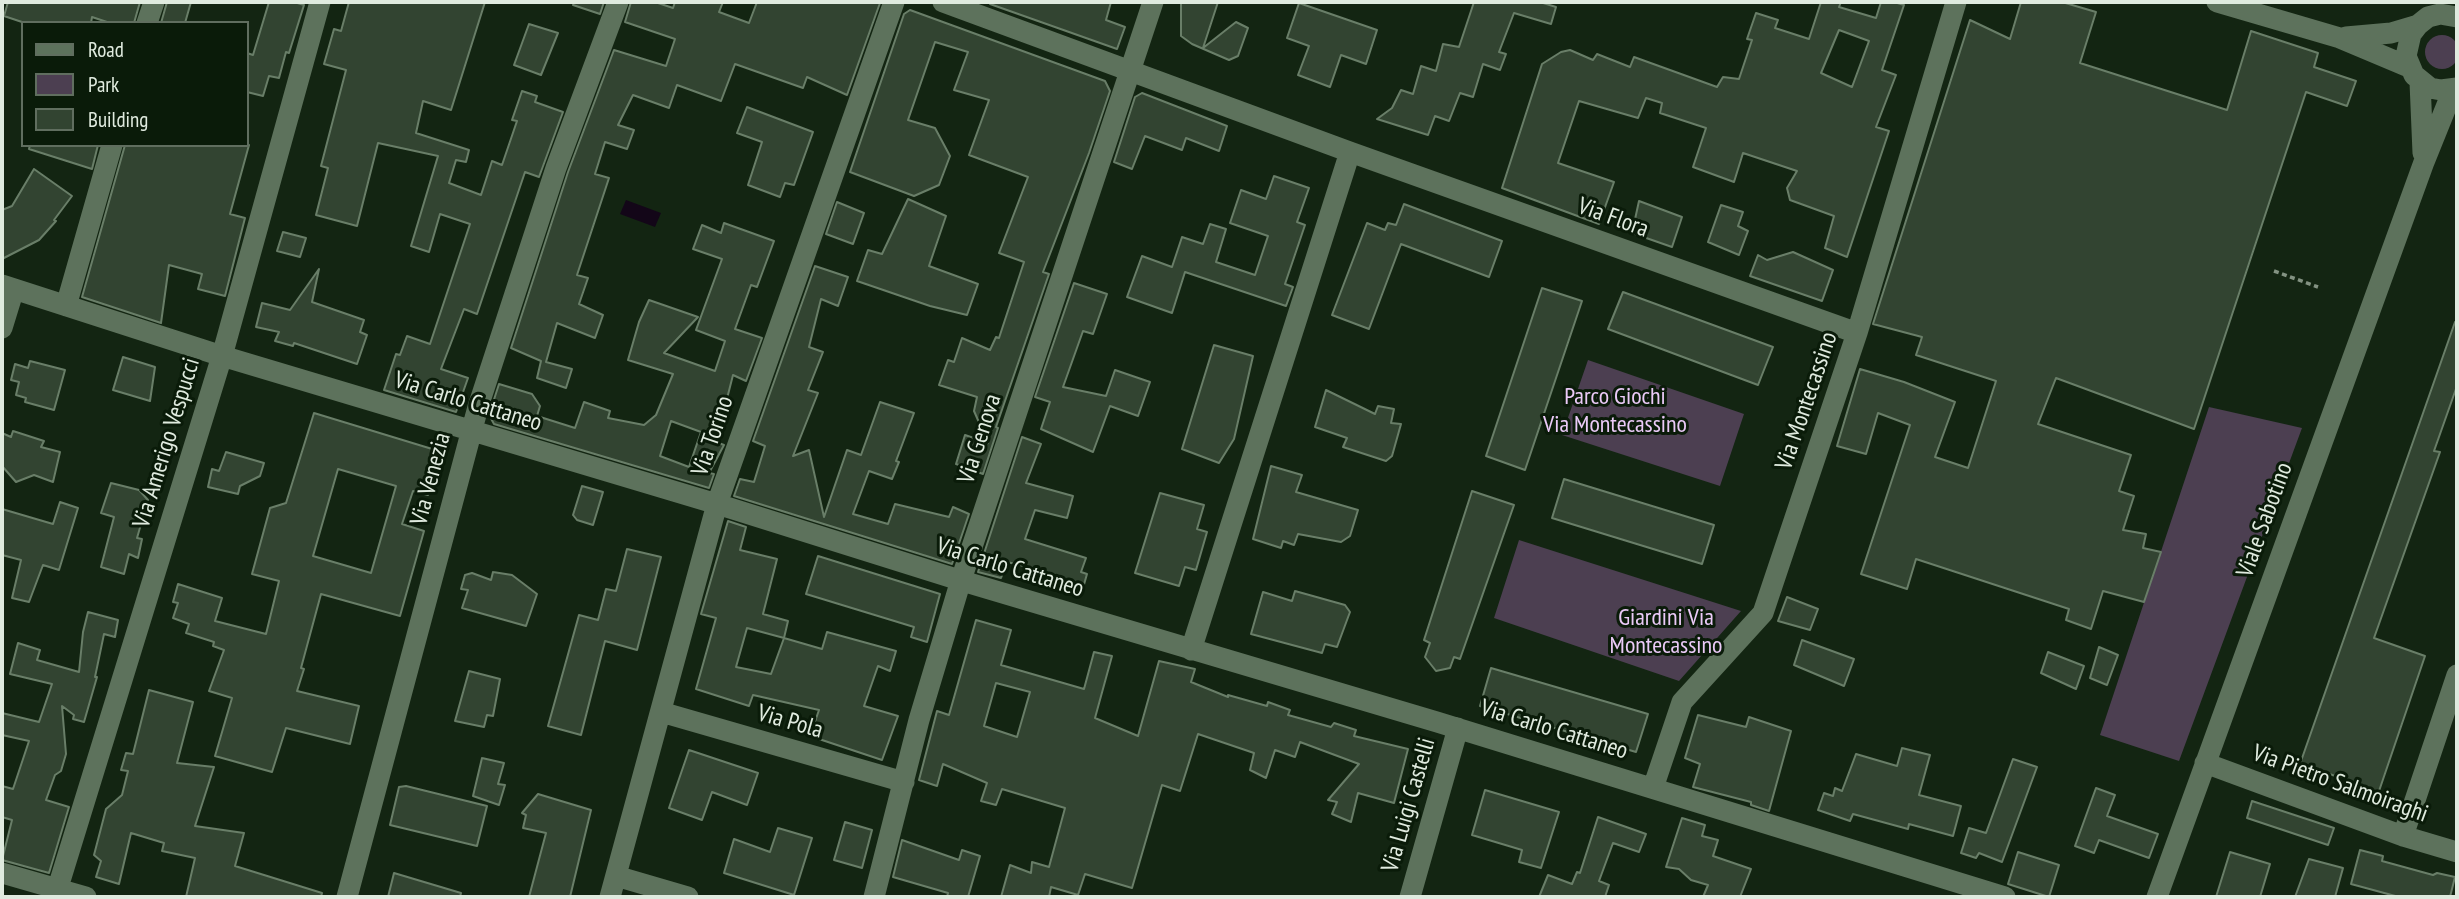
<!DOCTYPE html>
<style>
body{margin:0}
#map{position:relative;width:2459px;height:899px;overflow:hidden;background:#132512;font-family:"PT Sans Narrow",sans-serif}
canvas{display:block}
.frame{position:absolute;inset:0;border:4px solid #e0ebdf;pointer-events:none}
.legend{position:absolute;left:21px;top:21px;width:228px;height:126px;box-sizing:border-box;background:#0a1b09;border:2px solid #606e5f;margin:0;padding:9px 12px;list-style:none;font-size:21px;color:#e0ebdf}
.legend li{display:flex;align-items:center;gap:14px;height:35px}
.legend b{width:35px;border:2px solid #606e5f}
</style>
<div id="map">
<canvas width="2459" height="899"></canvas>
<div class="frame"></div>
<ul class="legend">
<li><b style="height:9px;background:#5d725c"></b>Road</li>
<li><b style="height:19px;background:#4c3f51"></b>Park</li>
<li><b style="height:19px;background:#324431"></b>Building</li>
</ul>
</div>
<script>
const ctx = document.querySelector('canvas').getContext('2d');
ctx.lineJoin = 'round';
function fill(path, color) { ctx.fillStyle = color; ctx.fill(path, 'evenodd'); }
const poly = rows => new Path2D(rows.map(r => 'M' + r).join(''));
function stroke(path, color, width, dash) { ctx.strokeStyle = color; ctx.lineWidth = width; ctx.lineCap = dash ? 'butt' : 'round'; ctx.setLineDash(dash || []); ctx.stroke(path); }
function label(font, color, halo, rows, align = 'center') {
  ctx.font = font + ' "PT Sans Narrow",sans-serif'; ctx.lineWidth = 6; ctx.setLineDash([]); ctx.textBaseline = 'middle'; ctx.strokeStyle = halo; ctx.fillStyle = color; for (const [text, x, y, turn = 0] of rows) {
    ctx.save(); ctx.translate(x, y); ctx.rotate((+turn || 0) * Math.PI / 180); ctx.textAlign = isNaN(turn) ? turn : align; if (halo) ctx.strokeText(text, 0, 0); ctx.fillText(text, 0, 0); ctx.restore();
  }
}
fill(poly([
 '2425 52a17 17 0 1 1 34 0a17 17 0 1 1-34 0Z',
 [1588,360,1744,414,1720,486,1562,435],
 [2209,407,2302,428,2179,761,2100,735],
 [1519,540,1741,611,1679,681,1494,618]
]), '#4c3f51');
fill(poly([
 [626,200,661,213,655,227,620,214]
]), '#130618');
const building = poly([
 [8,2,140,2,134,23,110,23,92,17,91,23,25,23,4,16,8,2],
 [167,2,191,2,185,23,161,23,167,2],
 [269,2,294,2,304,5,289,53,286,52,279,78,269,76,263,96,247,92,247,53,253,55,269,2],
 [349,2,485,2,451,110,423,101,416,133,469,150,466,162,456,160,449,183,481,195,492,161,502,165,517,121,512,120,522,91,537,96,535,102,563,112,539,177,525,172,477,314,464,309,441,369,468,378,456,412,384,390,396,354,400,355,407,336,430,344,470,224,440,214,429,252,411,246,438,156,378,143,357,226,316,215,328,168,321,166,346,70,324,64,334,29,341,31,349,2],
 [574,2,604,2,600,14,573,5,574,2],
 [631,2,655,2,673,8,675,2,723,2,719,12,749,23,757,2,880,3,847,95,807,77,803,88,735,64,721,101,677,85,669,108,633,95,618,125,634,130,627,149,605,142,595,174,609,178,577,275,588,278,579,304,603,315,595,338,557,323,546,362,572,369,566,388,537,378,541,361,511,348,568,172,614,50,666,66,675,39,625,22,631,2],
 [990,2,1111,2,1106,20,1125,27,1117,49,990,4,990,2],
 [1181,2,1218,2,1203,48,1236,22,1248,28,1238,56,1229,60,1192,44,1181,36,1181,2],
 [1474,2,1540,2,1556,7,1551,24,1514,13,1499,52,1506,54,1500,70,1483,64,1473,97,1460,93,1449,121,1435,116,1428,135,1377,119,1392,108,1401,90,1413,94,1421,66,1436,71,1443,44,1459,47,1474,2],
 [1821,2,1841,2,1839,7,1876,18,1881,2,1894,2,1904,5,1882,70,1896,75,1876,127,1889,131,1847,257,1825,248,1834,216,1790,200,1787,188,1797,171,1743,153,1734,182,1693,167,1706,128,1660,113,1662,103,1646,98,1638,118,1579,101,1558,163,1614,182,1599,224,1502,188,1542,64,1561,52,1570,50,1593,60,1597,54,1630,67,1634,57,1717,87,1723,77,1739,79,1752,40,1747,39,1756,13,1778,20,1775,28,1809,39,1821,2],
 [1839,30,1869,41,1852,87,1821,73,1839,30],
 [2021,2,2062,2,2096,12,2080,63,2227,110,2251,31,2318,53,2314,67,2356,81,2347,106,2306,92,2194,429,2056,378,2038,424,2131,455,2119,491,2134,496,2123,530,2146,534,2143,548,2161,552,2144,602,2103,591,2091,629,2066,620,2069,609,1916,559,1907,589,1861,574,1910,425,1878,413,1866,454,1837,446,1860,369,1904,382,1955,402,1935,457,1968,468,1996,381,1916,355,1922,337,1873,324,1970,20,2010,39,2021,2],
 [1299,3,1377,30,1366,64,1341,55,1330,87,1298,75,1309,46,1287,38,1299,3],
 [910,10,1105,81,1110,91,1089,153,1043,272,1049,274,996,427,998,428,983,474,956,464,965,435,988,443,974,411,977,397,939,385,948,360,954,362,962,338,990,350,996,337,999,338,1024,262,999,253,1028,177,969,155,989,100,954,90,968,52,935,42,908,120,935,128,950,156,939,185,914,196,850,172,904,14,910,10],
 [529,24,558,33,541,75,514,65,529,24],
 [1142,93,1227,126,1219,151,1186,138,1182,150,1145,136,1132,169,1114,162,1135,97,1142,93],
 [747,107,813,132,794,185,785,183,780,197,748,185,762,142,737,133,747,107],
 [30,145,98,145,92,169,29,149,30,145],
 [125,145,249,145,230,214,245,218,225,296,198,289,202,274,169,265,161,323,82,297,125,145],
 [34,169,72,196,54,220,56,221,39,240,2,259,2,210,12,206,34,169],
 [1274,176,1309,188,1297,222,1305,225,1285,284,1293,287,1286,306,1185,272,1172,313,1127,297,1142,256,1172,267,1182,237,1203,244,1210,224,1226,229,1216,262,1255,275,1268,236,1230,223,1241,190,1266,199,1274,176],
 [908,199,946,216,929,266,978,284,967,315,930,306,857,281,868,250,882,254,908,199],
 [1639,201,1682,217,1672,247,1632,233,1639,201],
 [837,202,864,213,853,244,826,234,837,202],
 [1404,204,1502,241,1489,277,1401,244,1369,329,1332,315,1367,223,1385,230,1388,223,1396,225,1404,204],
 [1721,205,1743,212,1738,226,1748,231,1739,255,1708,242,1721,205],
 [724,223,774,241,757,287,751,285,735,329,762,338,746,381,733,375,716,442,724,445,709,473,714,474,709,488,494,424,489,415,499,384,532,394,540,406,537,416,575,428,584,402,610,411,608,418,644,425,656,415,673,374,628,360,639,322,649,300,698,317,664,353,715,371,725,341,696,330,722,259,693,249,702,225,721,233,724,223],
 [671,421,701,432,689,467,660,456,671,421],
 [283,232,306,238,300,257,277,251,283,232],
 [1793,252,1833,270,1822,301,1750,276,1758,255,1767,260,1793,252],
 [815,266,848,277,838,306,821,299,809,347,823,352,808,390,818,393,793,456,809,450,824,517,847,450,861,455,880,402,914,413,896,461,899,462,892,479,869,471,853,514,888,524,895,504,949,517,953,507,969,514,952,564,734,496,740,479,754,482,765,446,753,441,815,266],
 [319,269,312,302,364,320,360,332,367,335,357,364,294,343,293,346,275,341,279,332,256,327,262,303,290,310,319,269],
 [1074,283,1107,294,1093,334,1083,331,1063,387,1106,396,1115,370,1150,382,1138,416,1110,406,1093,452,1041,429,1050,402,1035,397,1074,283],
 [1542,288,1582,301,1525,470,1486,456,1542,288],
 [1623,292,1773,347,1758,385,1608,329,1623,292],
 [2455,322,2457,322,2457,386,2434,451,2440,452,2374,638,2425,656,2377,797,2348,787,2350,781,2300,764,2455,322],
 [1214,345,1253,356,1234,439,1219,463,1182,449,1214,345],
 [123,357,155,367,150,401,113,390,123,357],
 [30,361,65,370,54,410,25,402,26,398,16,395,19,382,11,380,15,364,28,368,30,361],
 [1326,390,1375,414,1378,406,1394,409,1391,423,1401,424,1392,456,1386,461,1343,447,1347,438,1315,427,1326,390],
 [314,413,442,452,428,495,413,491,402,524,424,531,400,616,321,594,301,668,304,669,297,691,359,706,350,744,286,728,272,772,215,756,232,698,209,691,224,650,213,646,214,642,186,633,189,624,173,618,178,603,173,602,178,584,222,598,215,621,266,634,279,581,252,574,270,508,286,503,314,413],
 [338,469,396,486,371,573,313,556,338,469],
 [13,431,44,441,41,447,60,452,53,482,34,475,16,482,2,466,2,433,11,437,13,431],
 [1022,437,1041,444,1026,483,1073,496,1067,518,1035,510,1025,539,1086,558,1081,572,1087,574,1081,595,1041,582,1045,571,1007,562,1001,578,978,572,1022,437],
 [226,452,264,463,260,476,240,486,238,494,208,487,212,469,219,471,226,452],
 [1271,466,1302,475,1296,492,1358,510,1350,536,1341,542,1298,534,1294,545,1283,541,1281,548,1253,539,1271,466],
 [1564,479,1714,525,1702,564,1552,518,1564,479],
 [111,483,139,490,148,500,137,538,142,539,138,558,129,554,124,574,101,567,114,517,101,513,111,483],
 [582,486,603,492,593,525,577,520,573,515,582,486],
 [1472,491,1514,505,1460,659,1454,657,1450,668,1436,671,1425,657,1430,643,1424,640,1472,491],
 [1160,493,1204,505,1197,529,1207,532,1196,570,1185,567,1179,586,1135,573,1160,493],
 [60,502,78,508,59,570,43,565,29,602,12,598,21,560,2,555,2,509,53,524,60,502],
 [728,521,746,527,740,550,777,559,763,614,788,621,784,638,822,649,827,632,896,651,890,671,878,666,864,706,898,716,882,760,810,736,819,710,753,695,749,706,696,689,716,618,701,614,728,521],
 [747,628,784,638,771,674,736,667,747,628],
 [627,549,661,557,637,650,605,641,581,735,548,726,579,615,598,620,606,589,616,591,627,549],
 [818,556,940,594,927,642,911,637,914,627,806,594,818,556],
 [493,572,512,575,537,594,526,626,462,608,468,590,461,589,465,575,472,573,491,580,493,572],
 [1295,591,1345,605,1350,612,1337,647,1325,644,1322,653,1251,634,1263,592,1292,601,1295,591],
 [1787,597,1818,609,1810,630,1778,621,1787,597],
 [88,612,118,620,115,637,104,634,95,677,97,677,84,722,73,719,74,715,62,706,66,754,61,771,55,775,46,800,69,807,49,873,2,860,12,820,2,817,2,786,13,789,29,741,2,735,2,713,39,722,52,684,10,674,18,643,40,650,37,660,79,672,83,632,88,612],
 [976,620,1011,630,1001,665,1084,689,1094,652,1112,656,1095,718,1138,736,1159,661,1195,669,1191,682,1228,697,1228,695,1267,706,1268,702,1290,710,1288,715,1331,727,1334,723,1356,730,1354,736,1408,749,1394,803,1358,793,1351,822,1332,814,1337,802,1328,800,1359,764,1300,742,1295,757,1275,750,1266,778,1250,770,1254,753,1198,734,1180,791,1162,785,1132,888,1085,874,1078,895,1051,887,1049,897,1001,897,1010,865,1031,873,1032,862,1049,867,1065,808,1002,789,996,805,981,801,987,783,943,764,937,786,919,780,937,711,949,715,976,620],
 [996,683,1030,692,1017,737,984,726,996,683],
 [1802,640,1854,659,1844,686,1794,665,1802,640],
 [2099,647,2118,655,2107,685,2090,678,2099,647],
 [2048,652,2084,666,2076,689,2041,673,2048,652],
 [1491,668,1648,714,1636,752,1480,706,1491,668],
 [469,671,500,679,493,716,487,715,484,727,455,721,469,671],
 [149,690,193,702,177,763,214,767,195,826,244,833,235,866,322,893,321,897,186,897,195,858,162,851,164,843,131,833,119,884,96,877,101,861,94,855,106,809,122,795,128,771,121,770,126,753,133,754,149,690],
 [1698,715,1746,727,1749,717,1791,731,1769,811,1751,805,1751,802,1693,787,1700,764,1685,758,1698,715],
 [1902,748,1930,755,1919,795,1961,806,1953,836,1909,824,1908,829,1853,814,1850,821,1818,810,1824,793,1833,796,1835,788,1842,791,1856,754,1897,766,1902,748],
 [689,750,758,773,747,805,712,792,702,820,669,808,689,750],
 [482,758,504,763,498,784,505,785,499,805,473,796,482,758],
 [2013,759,2037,767,2002,862,1979,853,1976,858,1961,853,1969,828,1986,833,2013,759],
 [406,786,487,806,477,846,390,825,399,787,406,786],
 [2096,788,2115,795,2107,816,2158,834,2149,858,2099,840,2094,853,2075,846,2096,788],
 [1485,790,1559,812,1541,868,1519,862,1522,850,1472,835,1485,790],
 [538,794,591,810,570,897,529,897,546,833,523,828,526,815,522,813,538,794],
 [2252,801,2334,828,2328,845,2247,818,2252,801],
 [1598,817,1646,834,1639,852,1613,843,1599,881,1609,885,1605,897,1539,897,1548,875,1572,884,1577,872,1580,873,1598,817],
 [1682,818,1705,825,1702,836,1718,840,1713,856,1751,869,1740,897,1703,897,1708,885,1691,880,1679,869,1666,867,1682,818],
 [845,822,872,830,862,868,834,860,845,822],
 [778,828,812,838,794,895,724,873,734,839,770,852,778,828],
 [902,840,959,860,962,850,980,856,968,897,947,897,948,893,893,877,902,840],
 [2360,850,2383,856,2382,861,2433,875,2437,873,2455,877,2450,897,2399,897,2351,884,2360,850],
 [2018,852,2059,865,2049,897,2008,884,2018,852],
 [2230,852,2270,864,2260,897,2216,897,2230,852],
 [2309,859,2343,868,2335,897,2295,897,2309,859],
 [394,873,461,893,460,897,388,897,394,873]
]);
fill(building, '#324431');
stroke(building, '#697e68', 2);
stroke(poly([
 [2274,271,2318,287]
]), '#839282', 3.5, [5, 3.5]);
stroke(poly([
 [943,2,1350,152,1857,333],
 [2217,2,2340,38,2409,67],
 [2457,17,2440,14,2428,17,2418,25,2411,34,2406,56,2414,75,2430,88,2441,90,2457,88],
 [147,23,154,2],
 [2346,37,2391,33,2418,25],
 [2420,82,2423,153],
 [2,285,222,356,717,504,969,583,1437,722,2005,897],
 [66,306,112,145],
 [2,328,14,289],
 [1191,650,1350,152],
 [661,712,904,782],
 [2205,763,2403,836,2457,852],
 [1653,788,1682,702,1763,613,1857,333,1956,2],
 [2403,836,2457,675],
 [2,873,86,897],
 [616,876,688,897],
 [55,897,222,356,320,2],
 [347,897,478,407,556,168,618,2],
 [610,897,717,504,894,2],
 [874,897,919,720,961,580,1153,2],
 [1410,897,1458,728],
 [2157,897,2424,162,2453,90]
]), '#5d725c', 21);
label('24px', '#e0ebdf', '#0a1b09', [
 ["Via Flora",1613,218,20],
 ["Via Montecassino",1807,401,-71],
 ["Via Carlo Cattaneo",468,402,17],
 ["Via Torino",713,436,-71],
 ["Via Genova",980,439,-72],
 ["Via Amerigo Vespucci",167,443,-73],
 ["Via Venezia",431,479,-75],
 ["Viale Sabotino",2265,520,-70],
 ["Via Carlo Cattaneo",1010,568,17],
 ["Via Pola",790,722,16],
 ["Via Carlo Cattaneo",1554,730,17],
 ["Via Pietro Salmoiraghi",2340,784,20],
 ["Via Luigi Castelli",1409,805,-74]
]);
label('24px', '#ebcaf8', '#0a1b09', [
 ["Parco Giochi",1615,397],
 ["Via Montecassino",1615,425],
 ["Giardini Via",1666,618],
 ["Montecassino",1666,646]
]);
</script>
